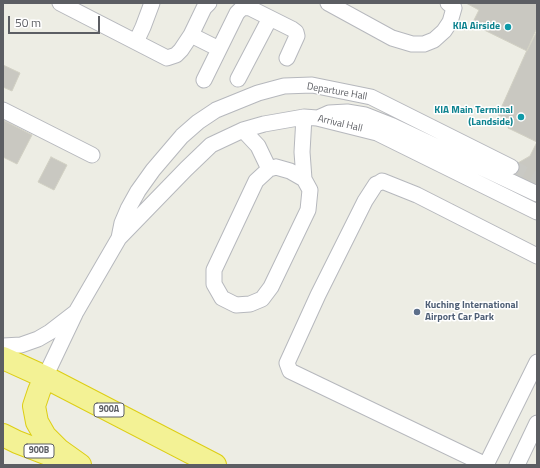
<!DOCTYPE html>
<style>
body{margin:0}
#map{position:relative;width:540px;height:468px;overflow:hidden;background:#edede4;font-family:"Titillium Web",sans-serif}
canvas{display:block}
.frame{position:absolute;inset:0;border:4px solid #5c5e63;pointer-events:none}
.scale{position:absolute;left:8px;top:16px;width:92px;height:18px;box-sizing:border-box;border:2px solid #5c5e63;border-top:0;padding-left:5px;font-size:12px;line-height:14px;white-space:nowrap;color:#5c5e63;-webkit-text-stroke:3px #fff;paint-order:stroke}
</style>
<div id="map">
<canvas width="540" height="468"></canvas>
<div class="frame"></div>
<div class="scale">50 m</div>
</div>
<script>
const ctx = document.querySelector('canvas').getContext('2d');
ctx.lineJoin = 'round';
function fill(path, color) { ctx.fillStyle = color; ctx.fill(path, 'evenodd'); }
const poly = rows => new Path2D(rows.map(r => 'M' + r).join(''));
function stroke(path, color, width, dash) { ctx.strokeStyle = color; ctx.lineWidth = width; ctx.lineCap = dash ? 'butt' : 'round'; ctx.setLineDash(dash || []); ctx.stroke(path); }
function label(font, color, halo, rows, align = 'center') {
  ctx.font = font + ' "Titillium Web",sans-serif'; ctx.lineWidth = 3; ctx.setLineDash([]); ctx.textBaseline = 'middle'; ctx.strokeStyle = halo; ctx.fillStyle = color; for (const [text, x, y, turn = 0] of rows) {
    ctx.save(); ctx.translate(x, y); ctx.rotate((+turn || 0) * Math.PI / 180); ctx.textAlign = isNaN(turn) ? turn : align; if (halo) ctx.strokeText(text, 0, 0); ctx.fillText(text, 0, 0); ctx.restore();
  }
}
const building = poly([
 [466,3,537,3,537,31,527,51,472,24,479,10,466,3],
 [536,30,537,31,537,209,524,202,511,167,530,156,537,142,508,128,511,120,498,115,536,30],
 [3,65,20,73,12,91,3,87,3,65],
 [3,120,32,135,17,164,3,157,3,120],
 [51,157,67,165,54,190,38,182,51,157]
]);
fill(building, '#c9c8c1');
stroke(building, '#d1d0c3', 1);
stroke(poly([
 [511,167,537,180]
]), '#c9c9c4', 15, [15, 8]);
const minor = poly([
 [60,3,167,58,176,55,181,50,191,35,204,8,209,3],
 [328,3,392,38,412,44,424,44,434,40,444,31,450,22,454,8,448,3],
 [191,35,219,49],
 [136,42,143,27,152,3],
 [238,79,270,18],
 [204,80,237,13,243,7,250,8,292,29,296,32,297,36,287,58],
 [3,110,92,155],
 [304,117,302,152,304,179],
 [320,117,329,113,347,112,365,115,393,126,537,194],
 [243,130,258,146,269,169],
 [276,167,290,171,304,179,310,190,308,210,271,287,262,299,250,304,236,305,222,298,214,284,214,270,256,181,269,169,276,167],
 [119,238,186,169,211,145,243,130,264,124,304,117,317,118,377,133,537,212],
 [3,346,21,345,38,339,50,332,76,312,119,238,122,223,128,209,138,191,153,170,182,136,198,122,216,110,258,93,284,86,312,85,371,97,511,167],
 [45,377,75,314],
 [486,465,290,371,287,363,318,295,365,201,376,184,379,183,382,181,417,195,537,256],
 [486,465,537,362],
 [517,465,537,423]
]);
const highway = poly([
 [3,358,45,377,215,465],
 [45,377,39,391,34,406,37,422,45,436,59,450,80,465],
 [3,435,17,442,66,461]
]);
stroke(minor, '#b6b8bd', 17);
stroke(highway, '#ddce14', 24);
stroke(minor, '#fff', 15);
stroke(highway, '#f3f295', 22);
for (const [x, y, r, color] of [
 [508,27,4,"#0f9aa8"],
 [521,117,4,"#0f9aa8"],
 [417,312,4,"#5c6f8a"]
]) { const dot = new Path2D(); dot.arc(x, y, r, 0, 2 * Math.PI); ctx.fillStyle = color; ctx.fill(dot); stroke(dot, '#fff', 1.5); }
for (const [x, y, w] of [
 [109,410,30],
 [39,451,30]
]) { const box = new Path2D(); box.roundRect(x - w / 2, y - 7, w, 14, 3); ctx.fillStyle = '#fff'; ctx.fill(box); stroke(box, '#5c5e63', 1); }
label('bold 9px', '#5c5e63', null, [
 ["900A",109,410],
 ["900B",39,451]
]);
label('bold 10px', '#0d838f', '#fff', [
 ["KIA Airside",500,27],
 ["KIA Main Terminal",513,111],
 ["(Landside)",513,123]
], 'right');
label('10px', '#5c5e63', '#fff', [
 ["Departure Hall",337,92,10],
 ["Arrival Hall",340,124,13]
]);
label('bold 10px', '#4e5e75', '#fff', [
 ["Kuching International",425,306],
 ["Airport Car Park",425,318]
], 'left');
</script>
